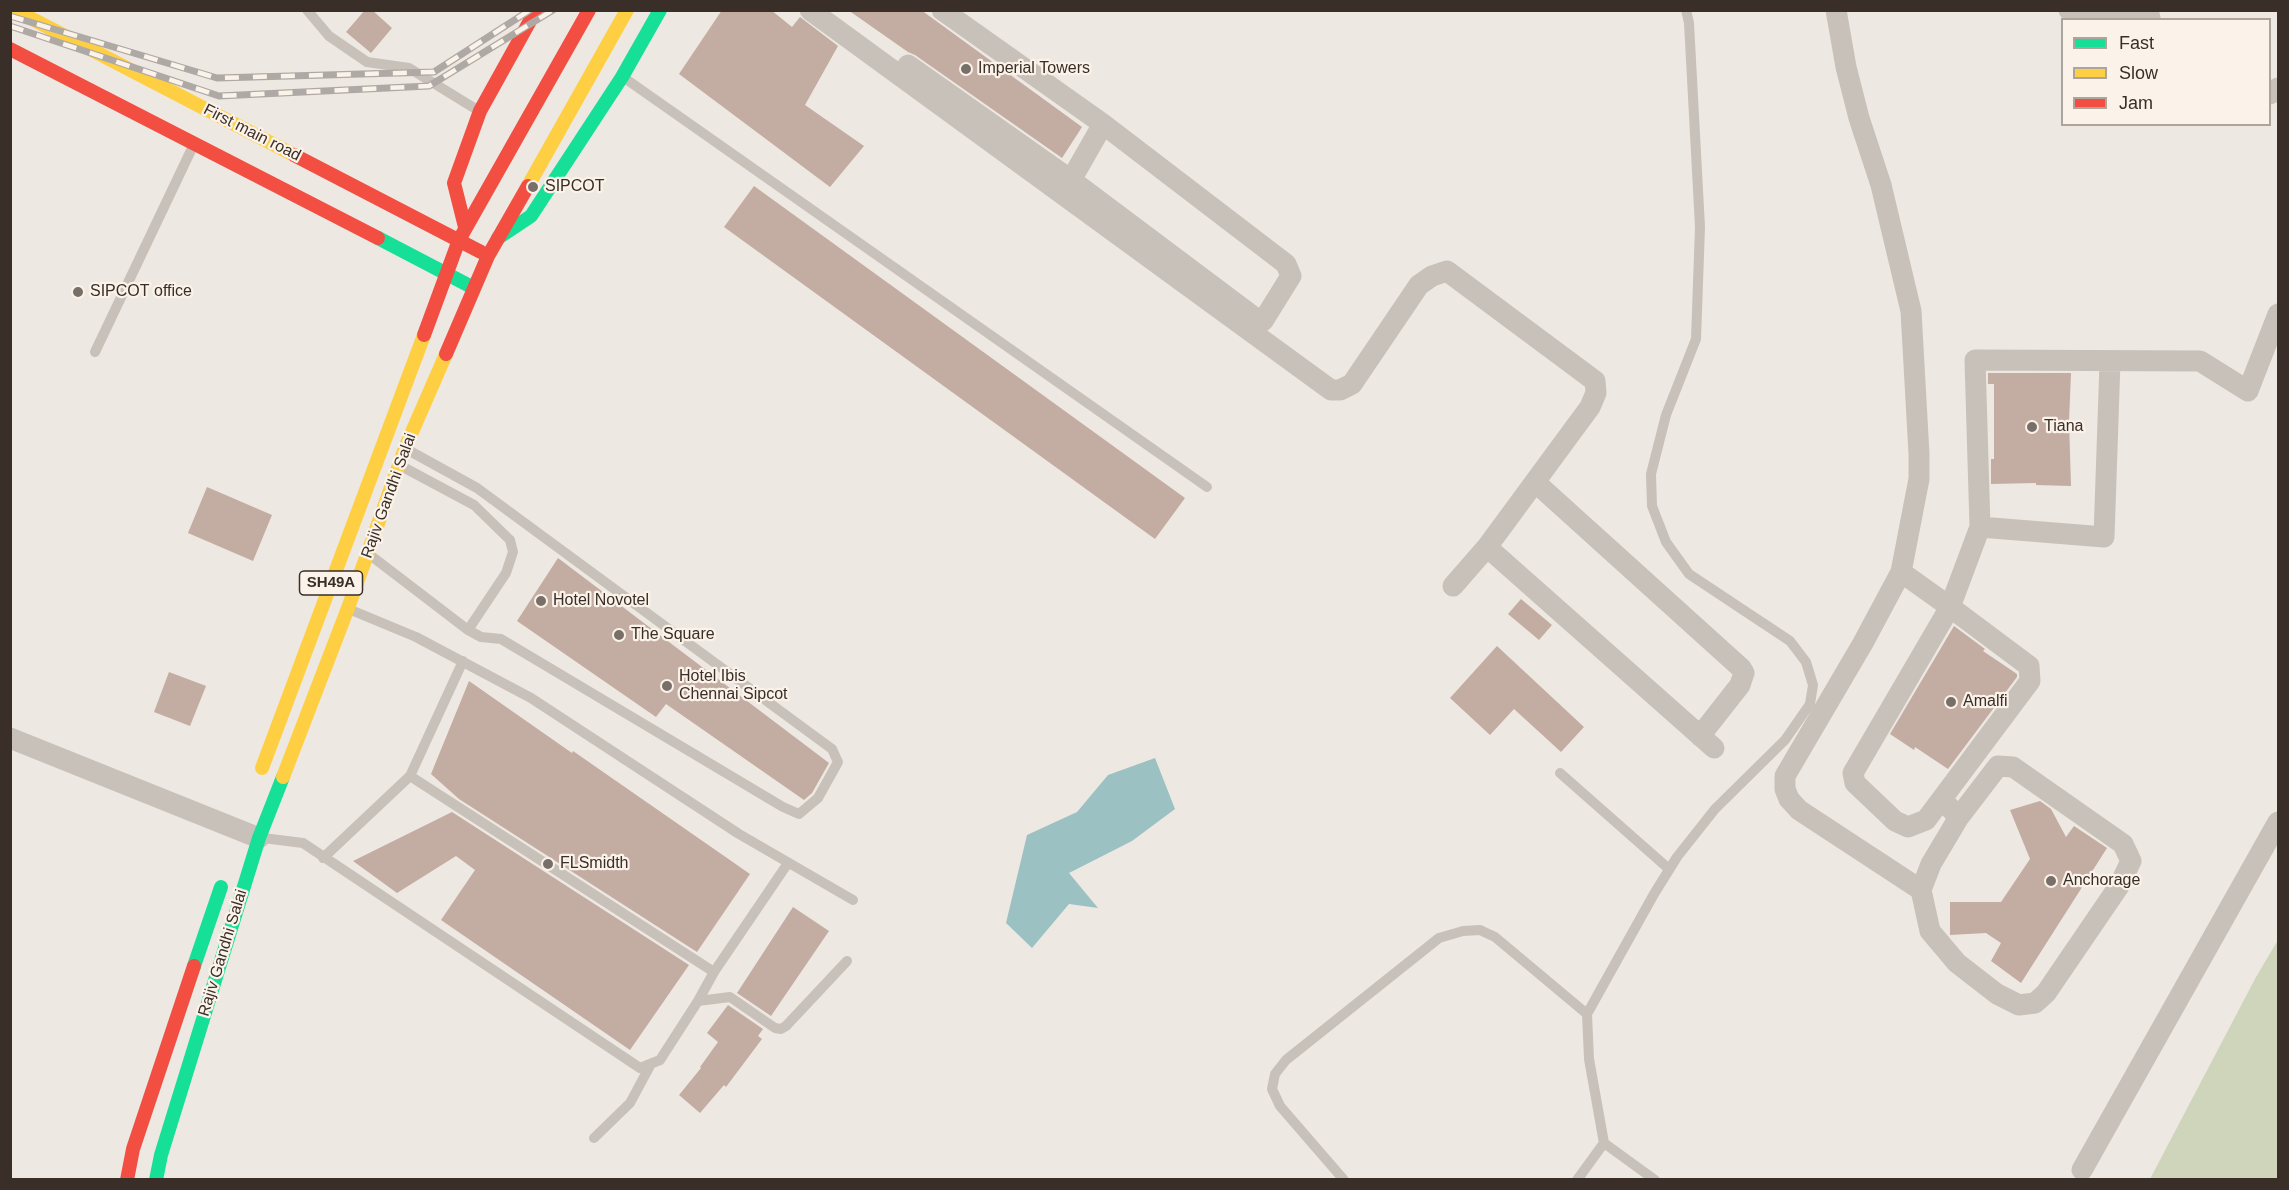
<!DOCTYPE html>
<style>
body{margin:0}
#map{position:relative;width:2289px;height:1190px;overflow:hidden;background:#eee8e2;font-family:Helvetica,sans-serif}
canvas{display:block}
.frame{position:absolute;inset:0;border:12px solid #392e28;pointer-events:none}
.legend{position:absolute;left:2061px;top:18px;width:210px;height:108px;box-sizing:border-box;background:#fbf3e9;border:2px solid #ada49c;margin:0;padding:8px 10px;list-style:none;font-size:18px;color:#392e28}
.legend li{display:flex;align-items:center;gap:12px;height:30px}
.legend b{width:30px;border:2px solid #ada49c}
</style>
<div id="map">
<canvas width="2289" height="1190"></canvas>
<div class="frame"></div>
<ul class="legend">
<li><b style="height:8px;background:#16e098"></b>Fast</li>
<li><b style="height:8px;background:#ffcf43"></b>Slow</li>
<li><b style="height:8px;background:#f24e42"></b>Jam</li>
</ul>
</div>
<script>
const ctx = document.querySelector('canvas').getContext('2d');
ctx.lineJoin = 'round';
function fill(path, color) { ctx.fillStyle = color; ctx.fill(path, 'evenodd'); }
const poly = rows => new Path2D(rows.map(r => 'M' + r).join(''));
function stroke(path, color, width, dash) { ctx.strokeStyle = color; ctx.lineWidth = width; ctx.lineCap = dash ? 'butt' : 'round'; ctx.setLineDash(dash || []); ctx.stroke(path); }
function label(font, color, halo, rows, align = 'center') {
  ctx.font = font + ' Helvetica,sans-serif'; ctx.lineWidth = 4.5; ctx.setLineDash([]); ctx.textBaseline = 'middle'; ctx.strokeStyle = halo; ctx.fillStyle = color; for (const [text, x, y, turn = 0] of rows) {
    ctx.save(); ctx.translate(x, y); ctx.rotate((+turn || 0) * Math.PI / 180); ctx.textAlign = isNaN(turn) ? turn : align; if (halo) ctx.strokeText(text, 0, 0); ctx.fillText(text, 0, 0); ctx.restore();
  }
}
fill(poly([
 [2278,940,2278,1179,2150,1179,2256,977]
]), '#cfd5bb');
fill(poly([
 [1155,758,1175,809,1132,841,1069,873,1098,908,1069,904,1032,948,1006,923,1027,835,1077,812,1108,775]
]), '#9cc1c2');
fill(poly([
 [365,10,372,10,392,28,371,53,346,32],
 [722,10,771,10,792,27,800,17,838,46,805,105,864,146,830,187,679,74],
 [848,10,921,10,1082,127,1062,158,915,55,908,52],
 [754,186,1185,498,1155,539,724,227],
 [1988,373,2071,373,2069,421,2071,486,2036,485,2036,483,1991,484,1991,459,1994,459,1994,384,1988,384],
 [207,487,272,515,253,561,188,533],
 [558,558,829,763,812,793,804,800,666,704,656,717,517,621],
 [1521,599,1552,625,1539,640,1508,614],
 [1954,626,1985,649,1983,651,2017,674,2017,677,1948,769,1915,747,1914,750,1890,734],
 [1497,646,1584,727,1561,752,1514,709,1490,735,1450,698],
 [169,672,206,686,190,726,154,712],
 [469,681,572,753,573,751,750,874,697,952,459,799,431,774],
 [2040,801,2051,809,2066,837,2074,826,2107,848,2021,983,1991,961,2001,943,1986,933,1950,935,1950,902,2001,902,2030,859,2010,810],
 [452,812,689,965,630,1050,441,920,475,870,456,856,397,893,353,861],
 [793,907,829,931,771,1016,737,993],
 [728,1005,763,1029,758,1036,762,1039,726,1087,724,1085,700,1113,679,1095,701,1068,700,1067,718,1042,707,1033]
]), '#c3aca2');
stroke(poly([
 [307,10,329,36,367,62,409,68,479,111],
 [623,77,1207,487],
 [95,352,194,144],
 [403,467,474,505,510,540,513,552,506,573,468,630],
 [370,555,468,630,481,637,501,639,783,807,799,814,818,798,838,762,832,749,477,488,408,450],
 [351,610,416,637,531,698,739,834,853,900],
 [1560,773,1669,869],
 [410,776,714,972],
 [263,838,303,843,640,1068,660,1060,698,1001,714,972,788,863],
 [323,858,410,776,463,661],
 [698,1001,730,997,775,1028,781,1029,786,1026,847,961],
 [594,1138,630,1103,651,1064],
 [1344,1180,1280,1106,1272,1089,1275,1074,1286,1060,1439,938,1463,931,1480,930,1495,937,1587,1014],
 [1577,1180,1604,1143],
 [1655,1180,1604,1143,1589,1059,1587,1014,1654,894,1677,857,1715,809,1785,740,1810,704,1813,685,1806,662,1790,641,1689,574,1666,542,1652,506,1651,474,1666,415,1696,339,1700,227,1689,23,1686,10]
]), '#c8c1ba', 10);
stroke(poly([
 [810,10,1331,390,1340,390,1352,384,1419,285,1432,276,1447,271,1595,381,1596,393,1590,407,1487,547,1453,586],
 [1836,10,1846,67,1859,118,1881,185,1911,311,1919,454,1919,479,1901,572,1863,643,1785,776,1785,789,1789,799,1799,810,1921,890],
 [2069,10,2150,17],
 [908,65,1071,180,1255,318,1263,321,1291,276,1286,264,1103,124,942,10],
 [2270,94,2278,88],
 [1071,180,1103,124],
 [1535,482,1741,668,1744,673,1740,685,1700,736],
 [1980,527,2104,537,2110,362],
 [1487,547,1714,748],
 [1901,572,1950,607,1980,527,1975,360,2200,361,2248,391,2278,314],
 [1950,607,2029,666,2030,681,1926,820,1908,827,1895,821,1855,783,1853,773,1950,607],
 [10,738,259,838],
 [1942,800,1959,817,1998,766,2013,767,2123,844,2131,861,2119,886,2046,993,2035,1003,2019,1005,1997,994,1957,963,1930,931,1921,890,1931,864,1959,817],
 [2082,1170,2278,822]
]), '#c8c1ba', 21);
stroke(poly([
 [378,238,468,285],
 [498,238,531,216,622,77,660,10],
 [194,966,221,887],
 [156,1180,161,1155,259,838,283,777]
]), '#16e098', 14);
stroke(poly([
 [15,10,294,155],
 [528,186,627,10],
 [262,768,424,335],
 [283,777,348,608,405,448,446,354]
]), '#ffcf43', 14);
stroke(poly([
 [10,49,378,238],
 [294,155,481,252],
 [465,227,454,183,480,111,536,10],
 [424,335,459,240,589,10],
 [446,354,488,256,528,186],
 [127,1180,133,1149,194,966]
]), '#f24e42', 14);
const rail = poly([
 [10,16,217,78,434,72,530,10],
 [10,26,219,96,429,86,553,10]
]);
stroke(rail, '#afa9a5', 7);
stroke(rail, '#fbf3e9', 4.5, [14]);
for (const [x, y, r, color] of [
 [966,69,6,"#786f69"],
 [533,187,6,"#786f69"],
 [78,292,6,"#786f69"],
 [2032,427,6,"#786f69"],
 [541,601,6,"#786f69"],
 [619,635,6,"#786f69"],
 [667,686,6,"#786f69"],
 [1951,702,6,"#786f69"],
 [548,864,6,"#786f69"],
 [2051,881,6,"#786f69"]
]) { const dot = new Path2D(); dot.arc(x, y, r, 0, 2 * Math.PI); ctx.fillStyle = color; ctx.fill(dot); stroke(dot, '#fbf3e9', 2); }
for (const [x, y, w] of [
 [331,583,63]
]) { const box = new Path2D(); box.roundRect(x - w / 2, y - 12, w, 24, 4.5); ctx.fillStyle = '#fbf3e9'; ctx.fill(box); stroke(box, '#392e28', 1.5); }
label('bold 15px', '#392e28', null, [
 ["SH49A",331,583]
]);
label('16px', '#392e28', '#fbf3e9', [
 ["Imperial Towers",978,69],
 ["SIPCOT",545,187],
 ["SIPCOT office",90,292],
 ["Tiana",2044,427],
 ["Hotel Novotel",553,601],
 ["The Square",631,635],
 ["Hotel Ibis",679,677],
 ["Chennai Sipcot",679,695],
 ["Amalfi",1963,702],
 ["FLSmidth",560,864],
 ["Anchorage",2063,881]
], 'left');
label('16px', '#392e28', '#fbf3e9', [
 ["First main road",252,133,27],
 ["Rajiv Gandhi Salai",389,496,-70],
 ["Rajiv Gandhi Salai",223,953,-73]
]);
</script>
